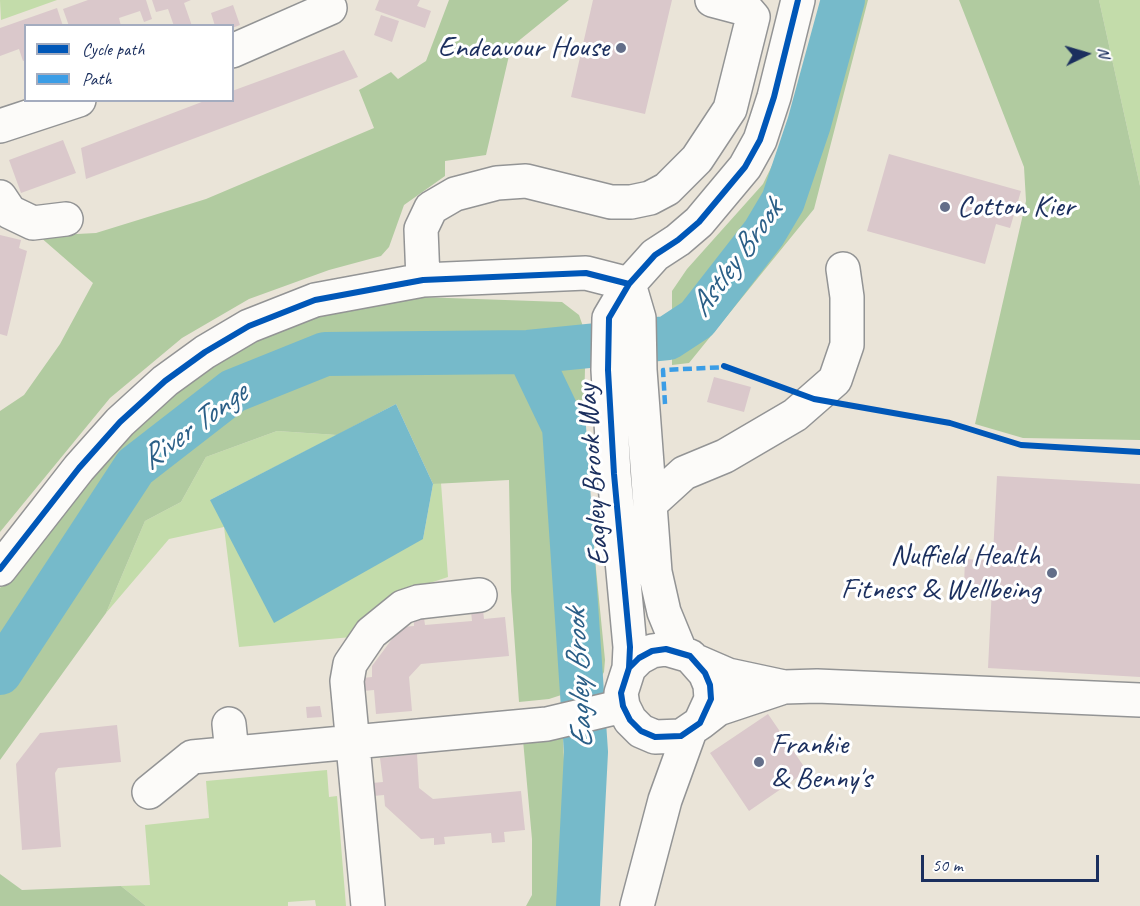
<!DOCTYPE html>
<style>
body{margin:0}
#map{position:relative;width:1140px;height:906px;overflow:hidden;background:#eae4d8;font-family:Caveat,sans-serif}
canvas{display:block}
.legend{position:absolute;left:24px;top:24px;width:210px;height:78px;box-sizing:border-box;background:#fff;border:2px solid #a4acbf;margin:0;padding:8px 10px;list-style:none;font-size:18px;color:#1b2f5e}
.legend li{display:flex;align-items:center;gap:12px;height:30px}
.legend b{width:30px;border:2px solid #a4acbf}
.north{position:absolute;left:1056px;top:24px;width:60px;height:60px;-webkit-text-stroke:4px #fff;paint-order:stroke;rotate:85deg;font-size:16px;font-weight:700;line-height:24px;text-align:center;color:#1b2f5e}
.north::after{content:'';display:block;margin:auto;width:21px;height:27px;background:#1b2f5e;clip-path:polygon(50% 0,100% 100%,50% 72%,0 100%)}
.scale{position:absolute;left:921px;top:855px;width:178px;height:27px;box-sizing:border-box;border:3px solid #1b2f5e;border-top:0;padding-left:8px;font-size:18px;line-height:21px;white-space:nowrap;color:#1b2f5e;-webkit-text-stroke:4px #fff;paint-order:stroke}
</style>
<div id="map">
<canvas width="1140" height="906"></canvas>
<ul class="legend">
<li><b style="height:8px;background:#0057b8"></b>Cycle path</li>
<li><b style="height:8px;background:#3b9de6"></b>Path</li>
</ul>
<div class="north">N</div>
<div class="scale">50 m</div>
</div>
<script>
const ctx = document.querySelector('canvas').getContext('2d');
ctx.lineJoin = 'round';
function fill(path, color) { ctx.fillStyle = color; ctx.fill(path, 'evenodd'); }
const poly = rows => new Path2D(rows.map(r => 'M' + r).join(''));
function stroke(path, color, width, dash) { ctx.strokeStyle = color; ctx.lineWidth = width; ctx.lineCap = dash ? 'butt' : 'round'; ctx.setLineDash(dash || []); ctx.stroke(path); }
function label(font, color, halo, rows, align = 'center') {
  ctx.font = font + ' Caveat,sans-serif'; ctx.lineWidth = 6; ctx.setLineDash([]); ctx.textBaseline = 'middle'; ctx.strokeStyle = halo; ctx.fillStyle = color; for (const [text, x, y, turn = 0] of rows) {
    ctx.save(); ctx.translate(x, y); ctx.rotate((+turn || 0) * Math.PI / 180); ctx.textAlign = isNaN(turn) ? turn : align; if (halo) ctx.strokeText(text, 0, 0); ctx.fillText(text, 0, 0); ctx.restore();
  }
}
fill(poly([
 [0,0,57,0,1,20],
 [1099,0,1140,0,1140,186],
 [277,431,337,435,210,500,423,539,433,484,441,483,448,577,412,589,352,637,239,647,224,527,169,539,106,613,145,521,181,502,206,457],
 [327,770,329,797,337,796,346,906,316,906,315,900,288,902,288,906,146,906,121,886,150,885,145,825,209,818,206,781]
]), '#c3dcaa');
fill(poly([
 [449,0,569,0,511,47,486,155,445,161,445,176,404,205,389,247,381,256,329,270,249,299,182,338,110,398,0,532,0,411,24,395,60,344,93,283,39,236,96,233,206,199,374,128,359,90,391,72,398,79,426,61],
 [828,0,868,0,814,209,689,363,672,365,672,291,687,269,763,184,786,137,821,36],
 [959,0,1099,0,1140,186,1140,440,1023,438,975,424,1026,201,1024,167],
 [420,297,562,302,579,315,586,335,583,438,605,660,604,672,598,683,549,699,519,702,511,591,509,480,433,484,396,404,337,435,277,431,206,457,181,502,145,521,106,613,0,760,0,588,72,492,171,387,252,336,328,307],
 [563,736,567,834,589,906,526,906,532,895,532,839,523,740],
 [0,874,22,890,121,886,146,906,0,906]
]), '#b1cba0');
fill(poly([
 [396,404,433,484,423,539,274,623,210,500]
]), '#76baca');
stroke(poly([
 [528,352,564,427,586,752,578,906],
 [0,673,135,467,233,391,325,354,528,352,668,338,697,319,764,233,783,201,809,124,843,0]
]), '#76baca', 44);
fill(poly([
 [88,0,146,0,152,19,144,22,140,11,119,18,121,26,69,26,63,9],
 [152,0,191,0,184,3,192,26,174,26,168,9,156,12],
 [379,0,420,0,417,6,431,11,425,28,375,10],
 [593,0,672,0,645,114,571,97],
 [233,5,240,25,232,28,232,26,215,26,211,13],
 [57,8,63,26,26,26,26,60,23,61,19,49,0,56,0,28],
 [381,15,399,21,392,42,374,35],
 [344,50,358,77,86,179,81,148,207,100,232,100,232,91],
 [63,140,76,173,21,193,9,160],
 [889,154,1021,191,1010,228,996,224,985,264,867,231],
 [0,235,21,240,19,248,27,251,7,336,0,334],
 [714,377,751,387,744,412,707,402],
 [997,476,1140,484,1140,677,988,668,992,587,964,586,965,559,984,560,985,555,993,555],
 [483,610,484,619,505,617,509,656,421,664,409,677,412,711,376,714,374,690,363,691,362,678,372,677,372,666,401,627,414,626,414,619,424,618,425,625,472,621,471,611],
 [320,706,322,717,307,718,306,707],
 [768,714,807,771,749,811,710,753],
 [117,725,121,762,58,768,55,773,61,847,22,850,16,764,40,733],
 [417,754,419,788,433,799,521,791,525,830,504,832,505,842,492,843,491,833,444,837,445,844,434,845,434,838,421,839,385,806,384,795,373,796,372,783,383,782,380,758]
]), '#dac8cb');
const minor = poly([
 [232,51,330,8],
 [0,126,79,100],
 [0,197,10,212,33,223,66,219],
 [423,280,421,229,431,208,455,194,497,183,526,181,611,202,631,202,650,198,667,189,697,159,730,109,753,17,746,9,712,0],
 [629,284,639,318,640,370,655,572,664,612,680,651],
 [650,504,684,473,725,456,795,415,835,380,847,345,847,297,843,269],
 [0,569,79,468,120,422,165,381,205,352,249,326,315,300,423,280,586,273,629,284],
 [698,662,728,675,784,687,817,686,1140,700],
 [629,668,639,658,652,651,666,649,690,656,705,673,710,685,711,699,700,723,681,736,655,737,641,731,630,720,623,706,621,693,629,668,630,647,614,474,608,370,609,318,629,284,655,255,678,240,699,222,745,167,760,140,774,97,798,0],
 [700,723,718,709,784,687],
 [229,724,232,753],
 [149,792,192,757,547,724,623,706],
 [368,906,347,681,350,664,371,633,403,607,418,602,480,595],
 [637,906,665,800,690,731]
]);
stroke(minor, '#939495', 36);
stroke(minor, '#fcfbf9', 33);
stroke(poly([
 [665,404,663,370,728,367]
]), '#3b9de6', 4.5, [9, 4.5]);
stroke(poly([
 [724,366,814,399,950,423,1021,445,1140,452],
 [0,569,79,468,120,422,165,381,205,352,249,326,315,300,423,280,586,273,629,284],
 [629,668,639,658,652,651,666,649,690,656,705,673,710,685,711,699,700,723,681,736,655,737,641,731,630,720,623,706,621,693,629,668,630,647,614,474,608,370,609,318,629,284,655,255,678,240,699,222,745,167,760,140,774,97,798,0]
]), '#0057b8', 6);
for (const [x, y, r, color] of [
 [621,48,6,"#636e89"],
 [945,207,6,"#636e89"],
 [1052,573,6,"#636e89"],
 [759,762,6,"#636e89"]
]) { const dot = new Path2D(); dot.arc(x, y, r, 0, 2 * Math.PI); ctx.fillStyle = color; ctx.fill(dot); stroke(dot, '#fff', 2); }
label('30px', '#1b2f5e', '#fff', [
 ["Endeavour House",609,48],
 ["Cotton Kier",957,207,"left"],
 ["Nuffield Health",1040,556],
 ["Fitness & Wellbeing",1040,590],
 ["Frankie",771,745,"left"],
 ["& Benny's",771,779,"left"]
], 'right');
label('30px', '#1b2f5e', '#fff', [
 ["Eagley Brook Way",594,475,-94]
]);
label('italic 32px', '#2b5f87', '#fff', [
 ["Astley Brook",737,259,-54],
 ["River Tonge",194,427,-36],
 ["Eagley Brook",580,679,-93]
]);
</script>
